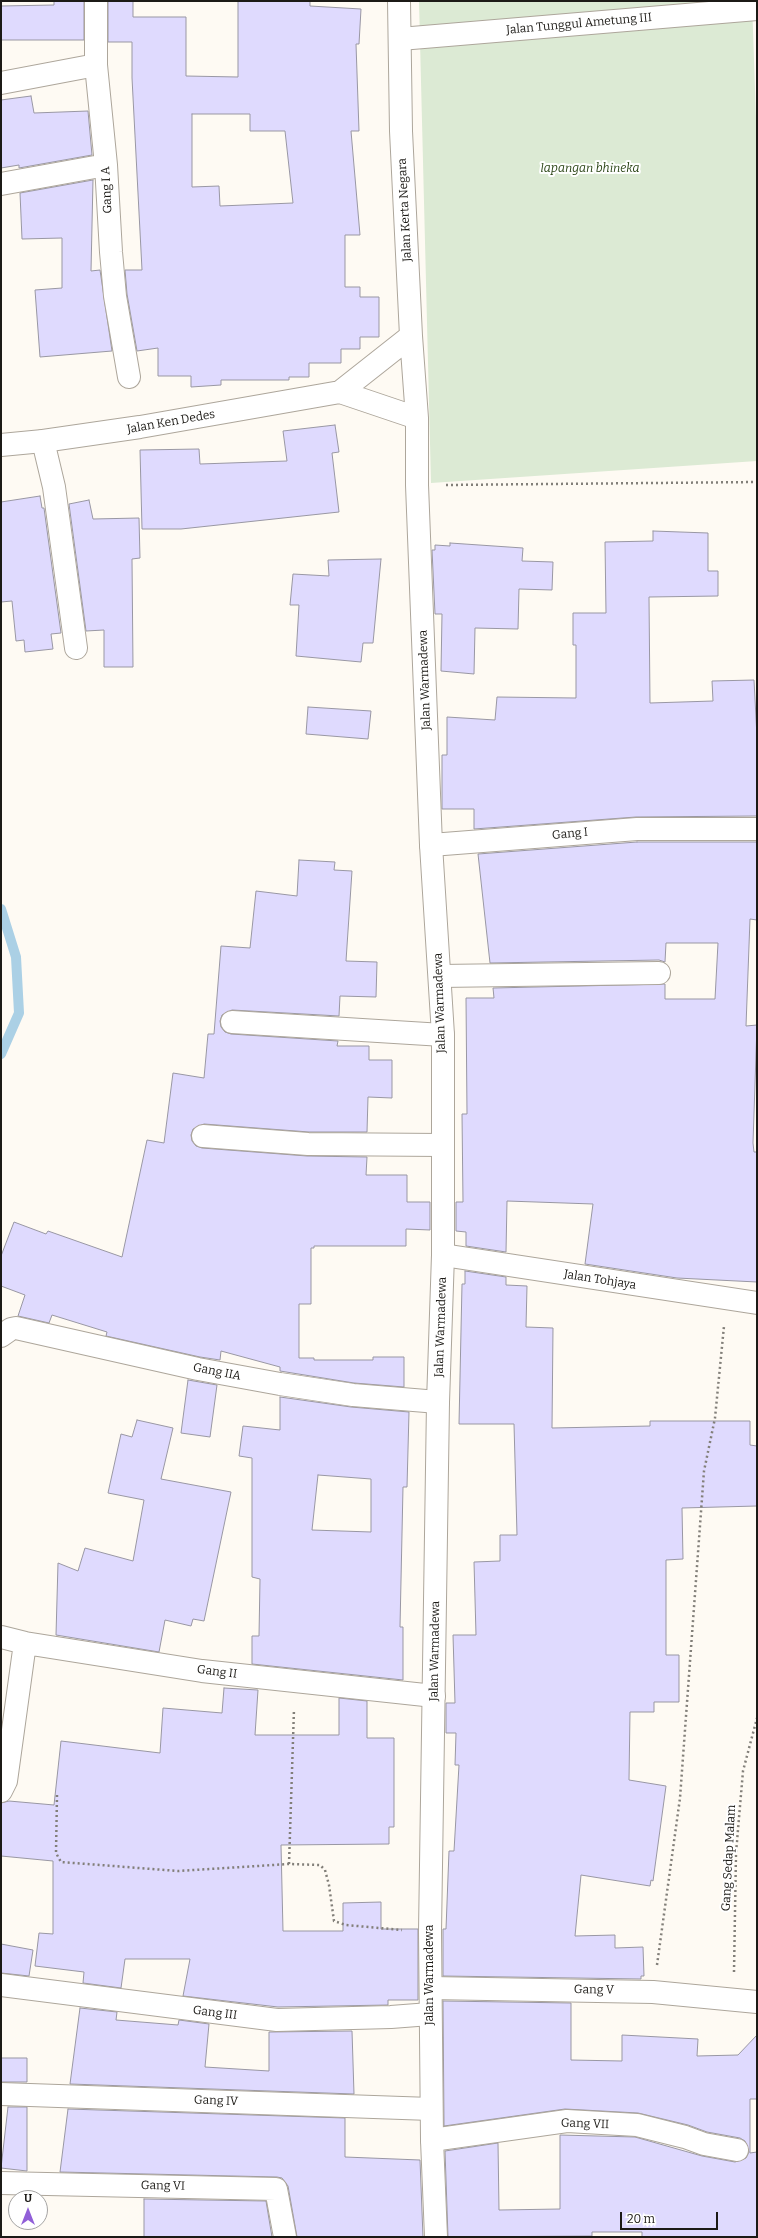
<!DOCTYPE html>
<style>
body{margin:0}
#map{position:relative;width:758px;height:2238px;overflow:hidden;background:#fefaf3;font-family:Bitter,serif}
canvas{display:block}
.frame{position:absolute;inset:0;border:2px solid #1c1a16;pointer-events:none}
.north{position:absolute;left:8px;top:2190px;width:40px;height:40px;box-sizing:border-box;background:#fff;border:1px solid #a4a3a2;border-radius:50%;rotate:0deg;font-size:11px;font-weight:700;line-height:16px;text-align:center;color:#1c1a16}
.north::after{content:'';display:block;margin:auto;width:14px;height:18px;background:#915fd8;clip-path:polygon(50% 0,100% 100%,50% 72%,0 100%)}
.scale{position:absolute;left:620px;top:2212px;width:98px;height:18px;box-sizing:border-box;border:2px solid #1c1a16;border-top:0;padding-left:5px;font-size:12px;line-height:14px;white-space:nowrap;color:#1c1a16;-webkit-text-stroke:3px #fff;paint-order:stroke}
</style>
<div id="map">
<canvas width="758" height="2238"></canvas>
<div class="frame"></div>
<div class="north">U</div>
<div class="scale">20 m</div>
</div>
<script>
const ctx = document.querySelector('canvas').getContext('2d');
ctx.lineJoin = 'round';
function fill(path, color) { ctx.fillStyle = color; ctx.fill(path, 'evenodd'); }
const poly = rows => new Path2D(rows.map(r => 'M' + r).join(''));
function stroke(path, color, width, dash) { ctx.strokeStyle = color; ctx.lineWidth = width; ctx.lineCap = dash ? 'butt' : 'round'; ctx.setLineDash(dash || []); ctx.stroke(path); }
function label(font, color, halo, rows, align = 'center') {
  ctx.font = font + ' Bitter,serif'; ctx.lineWidth = 4; ctx.setLineDash([]); ctx.textBaseline = 'middle'; ctx.strokeStyle = halo; ctx.fillStyle = color; for (const [text, x, y, turn = 0] of rows) {
    ctx.save(); ctx.translate(x, y); ctx.rotate((+turn || 0) * Math.PI / 180); ctx.textAlign = isNaN(turn) ? turn : align; if (halo) ctx.strokeText(text, 0, 0); ctx.fillText(text, 0, 0); ctx.restore();
  }
}
fill(poly([
 [419,1,752,1,757,148,757,461,431,483]
]), '#dcead4');
stroke(poly([
 [1,909,16,957,19,1013,1,1054]
]), '#abd0e5', 10);
const building = poly([
 [54,1,84,1,84,40,1,40,1,6,54,5,54,1],
 [108,1,133,1,133,17,186,17,186,76,238,77,238,1,310,1,310,6,361,9,359,44,356,44,359,131,351,131,360,235,345,235,345,287,360,287,360,297,379,297,379,337,360,337,360,349,341,349,341,363,309,363,309,377,289,377,289,380,221,380,221,385,191,387,191,376,158,376,158,348,137,351,127,294,125,270,142,270,132,78,132,42,108,42,108,1],
 [192,114,250,114,250,131,285,131,293,203,220,206,219,186,192,187,192,114],
 [31,96,34,113,88,111,92,155,19,168,19,165,1,168,1,100,31,96],
 [93,180,91,271,100,270,112,351,40,357,35,290,62,288,62,238,22,239,20,193,93,180],
 [335,425,339,452,332,453,339,512,181,529,142,529,140,450,199,449,200,464,287,461,283,431,335,425],
 [40,496,42,508,44,508,61,633,51,634,53,649,25,652,24,640,16,641,12,601,1,602,1,502,40,496],
 [89,500,93,519,139,518,140,558,132,559,133,667,104,667,104,630,86,631,69,504,89,500],
 [653,531,708,533,708,571,718,571,718,596,649,597,650,703,713,701,712,681,754,680,757,737,757,816,636,817,474,829,474,809,442,809,442,755,447,755,447,717,495,720,497,697,576,698,576,645,573,645,573,613,606,613,605,542,653,541,653,531],
 [450,543,523,548,522,561,553,562,552,590,519,589,518,629,475,628,474,674,441,671,442,614,435,614,432,550,435,550,435,545,450,546,450,543],
 [381,559,373,643,363,643,361,662,296,656,299,605,290,605,293,574,329,576,328,560,381,559],
 [308,707,371,711,368,739,306,734,308,707],
 [637,842,757,842,757,920,750,919,746,1026,757,1025,753,1143,754,1152,757,1152,757,1282,677,1278,585,1264,593,1204,507,1201,506,1252,466,1246,466,1232,456,1231,456,1202,463,1202,462,1114,467,1114,466,998,494,998,493,988,665,984,665,999,715,999,718,943,666,943,665,962,659,960,490,963,478,854,637,842],
 [299,860,335,862,334,870,352,871,346,961,377,962,376,997,340,996,339,1016,232,1010,222,1015,220,1021,221,1027,225,1032,231,1034,338,1041,337,1046,369,1046,369,1060,392,1060,392,1098,368,1097,367,1132,309,1132,204,1124,193,1129,191,1135,192,1141,196,1146,202,1148,307,1156,367,1157,366,1175,407,1175,407,1202,430,1202,430,1230,406,1229,406,1246,314,1246,314,1248,311,1248,311,1304,299,1304,299,1358,314,1358,314,1360,373,1360,373,1357,404,1357,404,1387,354,1383,280,1371,280,1367,221,1351,220,1360,200,1357,106,1336,107,1332,52,1315,49,1323,18,1316,25,1295,1,1286,1,1256,14,1222,46,1234,48,1231,122,1257,147,1140,164,1143,173,1073,204,1078,208,1034,214,1034,221,946,250,948,256,891,297,896,299,860],
 [465,1271,506,1277,506,1285,527,1286,526,1327,553,1328,552,1428,650,1426,650,1421,750,1421,750,1445,757,1446,757,1506,682,1508,683,1559,666,1560,666,1655,679,1655,679,1702,654,1702,654,1712,630,1712,629,1780,666,1786,653,1881,651,1880,650,1886,581,1875,575,1936,615,1935,615,1948,643,1947,644,1976,641,1976,641,1979,443,1976,443,1929,446,1929,449,1851,454,1851,459,1765,455,1765,456,1733,446,1733,446,1703,455,1703,453,1635,476,1635,474,1562,500,1561,500,1535,517,1535,514,1424,459,1424,462,1284,465,1284,465,1271],
 [188,1380,217,1385,210,1437,181,1433,188,1380],
 [280,1397,351,1407,409,1412,407,1487,403,1487,400,1627,403,1627,403,1680,252,1664,252,1636,259,1636,260,1579,252,1577,252,1458,239,1456,243,1426,280,1430,280,1397],
 [318,1475,371,1479,371,1532,312,1530,318,1475],
 [137,1420,173,1428,161,1479,231,1492,204,1621,193,1619,191,1626,165,1620,159,1652,56,1635,58,1563,78,1571,85,1548,133,1561,144,1500,108,1493,121,1434,132,1437,137,1420],
 [224,1688,258,1690,255,1735,339,1735,339,1698,367,1701,367,1738,394,1738,394,1827,389,1827,389,1844,281,1845,283,1931,343,1931,343,1903,381,1902,381,1929,418,1929,418,2000,388,2000,388,2005,278,2007,183,1996,190,1959,125,1959,121,1988,83,1983,84,1972,35,1966,39,1933,53,1934,53,1861,1,1856,1,1803,9,1801,54,1805,61,1741,160,1753,163,1708,222,1713,224,1688],
 [1,1944,33,1950,29,1976,1,1973,1,1944],
 [443,2001,571,2003,571,2060,622,2061,622,2035,698,2039,697,2056,738,2055,757,2035,757,2099,750,2099,750,2153,757,2152,757,2237,642,2237,642,2232,592,2232,592,2236,448,2237,445,2151,498,2143,499,2210,560,2209,560,2135,635,2137,702,2156,735,2162,746,2158,749,2152,745,2141,740,2138,707,2132,688,2125,638,2113,565,2109,444,2126,443,2001],
 [80,2008,117,2012,116,2020,178,2025,179,2020,209,2024,205,2067,269,2071,269,2032,352,2031,354,2094,70,2084,80,2008],
 [1,2058,27,2058,27,2082,1,2082,1,2058],
 [8,2107,27,2107,27,2171,1,2168,8,2107],
 [68,2109,345,2118,345,2157,420,2160,423,2237,297,2237,288,2186,282,2178,277,2177,60,2172,68,2109],
 [144,2199,266,2201,272,2237,144,2237,144,2199]
]);
fill(building, '#dfdafe');
stroke(building, '#9997a3', 1);
const minor = poly([
 [96,1,96,65,106,165,111,252,115,296,129,377],
 [400,39,757,9],
 [1,83,96,65],
 [1,184,106,165],
 [43,441,54,487,76,648],
 [431,845,637,829,757,829],
 [440,976,659,973],
 [232,1022,443,1035],
 [203,1136,308,1144,442,1145],
 [443,1255,757,1303],
 [1,1336,11,1329,16,1328,198,1369,280,1384,353,1395,438,1402],
 [1,1637,25,1643,202,1671,434,1696],
 [1,1791,6,1781,25,1643],
 [1,1985,277,2020,391,2017,430,2014],
 [431,1988,653,1992,757,2002],
 [1,2094,431,2109],
 [432,2140,567,2121,637,2125,685,2137,704,2144,737,2150],
 [1,2183,276,2189,285,2237]
]);
const tertiary = poly([
 [399,1,401,131,411,336,417,418,417,485,431,845,443,1035,443,1255,438,1402,430,1932,432,2140,436,2237],
 [340,392,411,336],
 [1,445,43,441,140,427,340,392,417,418]
]);
stroke(minor, '#ada69b', 24);
stroke(tertiary, '#ada69b', 24);
stroke(poly([
 [446,485,757,482],
 [57,1795,56,1853,61,1862,178,1871,289,1864,320,1865,325,1870,329,1885,334,1921,346,1925,402,1930],
 [289,1864,294,1709],
 [657,1965,680,1798,704,1471,715,1418,724,1326],
 [734,1972,736,1853,743,1771,757,1718]
]), '#827f79', 2.5, [2, 3]);
stroke(minor, '#fff', 22);
stroke(tertiary, '#fff', 22);
label('12px', '#1c1a16', '#fff', [
 ["Jalan Tunggul Ametung III",579,24,-5],
 ["Gang I A",107,190,-93],
 ["Jalan Kerta Negara",405,210,-93],
 ["Jalan Ken Dedes",171,422,-10],
 ["Jalan Warmadewa",425,680,-92],
 ["Gang I",570,834,-5],
 ["Jalan Warmadewa",440,1003,-92],
 ["Jalan Tohjaya",600,1280,9],
 ["Jalan Warmadewa",441,1327,-88],
 ["Gang IIA",217,1372,11],
 ["Jalan Warmadewa",435,1651,-89],
 ["Gang II",217,1672,7],
 ["Gang Sedap Malam",729,1858,-87],
 ["Jalan Warmadewa",430,1975,-90],
 ["Gang V",594,1990,1],
 ["Gang III",215,2013,7],
 ["Gang IV",216,2101,2],
 ["Gang VII",585,2124,2],
 ["Gang VI",163,2186,1]
]);
label('italic 12px', '#2b4516', '#fff', [
 ["lapangan bhineka",590,169]
]);
</script>
